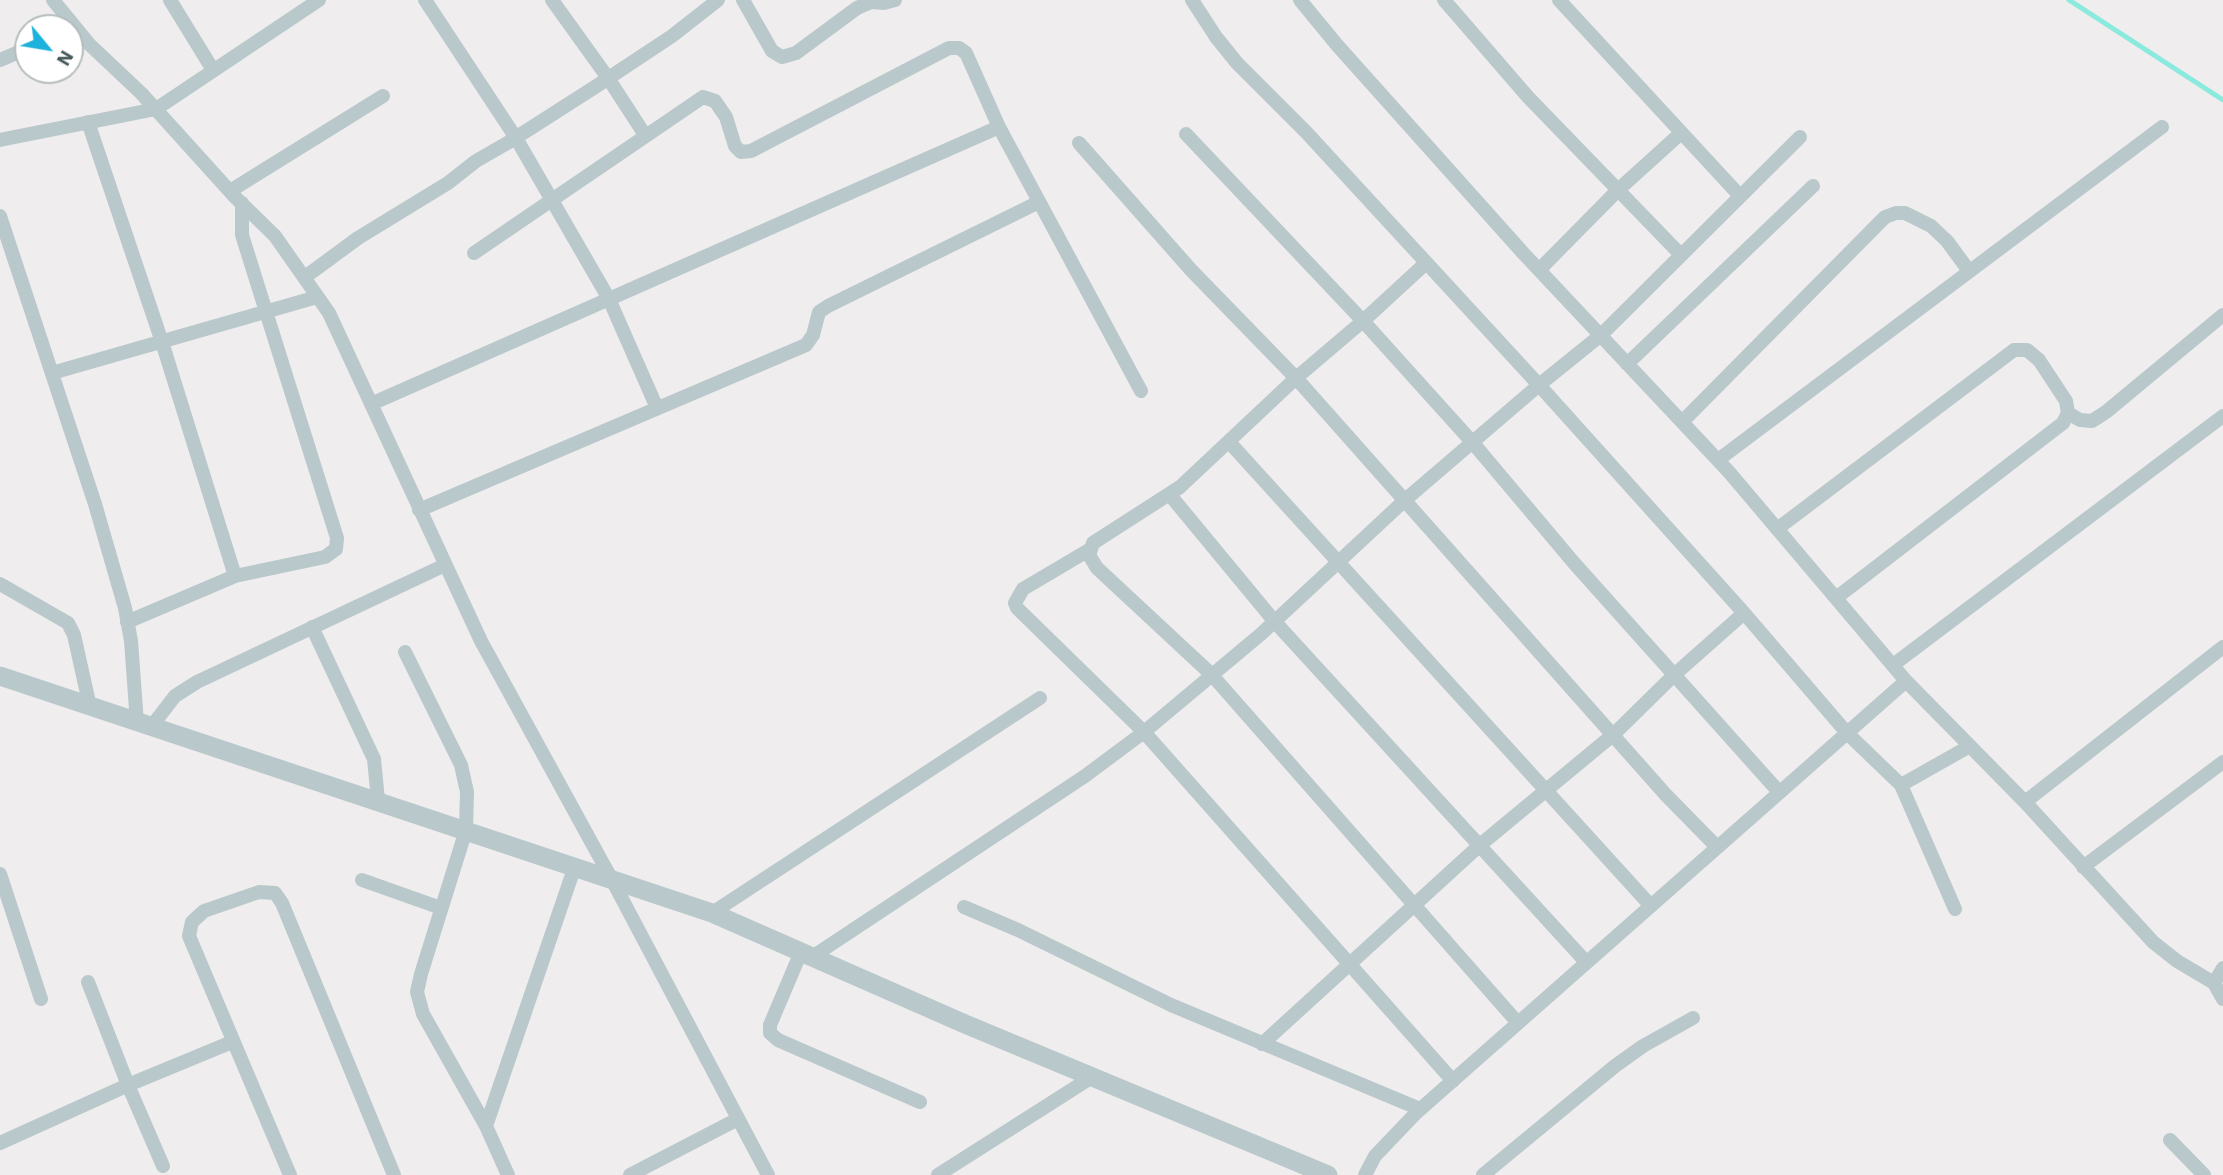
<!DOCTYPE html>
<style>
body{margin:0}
#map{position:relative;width:2223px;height:1175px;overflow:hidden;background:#f0edee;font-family:"IBM Plex Sans",sans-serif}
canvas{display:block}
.north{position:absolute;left:14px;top:14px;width:70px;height:70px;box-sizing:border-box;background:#fff;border:2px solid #b5bcbd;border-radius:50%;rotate:120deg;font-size:19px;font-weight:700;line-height:28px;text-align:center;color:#46585a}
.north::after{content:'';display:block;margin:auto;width:24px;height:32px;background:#1db2db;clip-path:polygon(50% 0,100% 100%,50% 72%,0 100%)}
</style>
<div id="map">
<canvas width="2223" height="1175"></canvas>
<div class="north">N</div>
</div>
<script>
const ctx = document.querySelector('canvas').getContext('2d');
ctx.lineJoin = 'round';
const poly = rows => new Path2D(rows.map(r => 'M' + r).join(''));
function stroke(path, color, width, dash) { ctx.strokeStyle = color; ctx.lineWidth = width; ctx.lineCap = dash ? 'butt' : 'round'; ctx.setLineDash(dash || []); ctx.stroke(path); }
stroke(poly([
 [2069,0,2223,100]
]), '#8aeadd', 5);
stroke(poly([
 [53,0,89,44,141,93,235,197,275,236,329,313,481,641,611,878,768,1175],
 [170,0,213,70],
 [425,0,516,138,609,299,657,408],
 [552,0,608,78,645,135],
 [743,0,772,51,782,57,796,53,857,8,871,2,884,3,895,0],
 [1192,0,1216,37,1237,63,1306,132,1539,385,1744,613,1847,733,1901,785,1955,909],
 [1300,0,1337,45,1524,254,1729,472,1906,681,2025,802,2153,942,2177,961,2214,983],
 [1444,0,1528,97,1681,255],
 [1559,0,1740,196],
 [0,60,28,48],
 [88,122,162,342,235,576],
 [1186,134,1363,321,1473,443,1574,563,1779,792],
 [0,140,156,109,319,0],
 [1079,143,1191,270,1296,378,1666,795,1717,847],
 [230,191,383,96],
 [0,216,95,504,125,608,131,641,137,723],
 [474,253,703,97,715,101,726,117,735,146,741,152,751,151,949,48,959,48,966,53,999,127,1141,391],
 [1426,263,1363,321,1296,378,1180,487,1093,543,1089,555,1097,568,1211,674,1518,1023],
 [1539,270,1618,190,1681,133],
 [305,277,358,238,448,183,476,161,509,142,595,87,672,36,718,0],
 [1627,364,1813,186],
 [52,373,317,297],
 [371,404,999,127],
 [2068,413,2080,420,2092,421,2106,412,2223,315],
 [1682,422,1885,217,1896,213,1905,213,1931,226,1947,241,1969,271],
 [1230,443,1651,906],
 [1718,460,2162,127],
 [1170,495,1275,622,1586,962],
 [419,510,806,345,813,335,819,312,828,306,1039,202],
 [1777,529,2014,350,2027,350,2039,360,2066,401,2068,413,2063,423,1836,598],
 [1089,550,1023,589,1015,603,1017,608,1144,732,1453,1081],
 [0,584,68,623,74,635,90,707],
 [127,622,235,576,325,557,336,549,337,538,242,235,242,203],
 [312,627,374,759,378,800],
 [405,652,461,765,467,792,466,830,421,974,417,992,423,1014,486,1126,508,1175],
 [1893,665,2223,416],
 [151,727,175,696,197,682,445,565],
 [1901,785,1970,746],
 [2025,802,2223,647],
 [2083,867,2223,762],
 [0,874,41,999],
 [362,880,441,908],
 [964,907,1018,930,1171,1005,1420,1109],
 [712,913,1040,698],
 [801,952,770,1025,770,1033,778,1040,920,1102],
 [812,957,1085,776,1144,732,1261,634,1405,500,1539,385,1601,335,1800,137],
 [2223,968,2214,983,2223,999],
 [88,982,128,1085,163,1166],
 [1262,1044,1480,845,1614,734,1674,675,1744,613],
 [486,1126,575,866],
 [2170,1140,2204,1175],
 [0,1143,128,1085,232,1042],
 [290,1175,189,936,192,922,204,911,259,892,275,893,282,903,394,1175],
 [630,1175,738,1119],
 [938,1175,1092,1077],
 [1365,1175,1375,1156,1416,1113,1906,681],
 [1483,1175,1615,1066,1643,1046,1693,1018]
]), '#b9c8ca', 14);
stroke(poly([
 [0,676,712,913,965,1024,1328,1175]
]), '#b9c8ca', 19);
</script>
